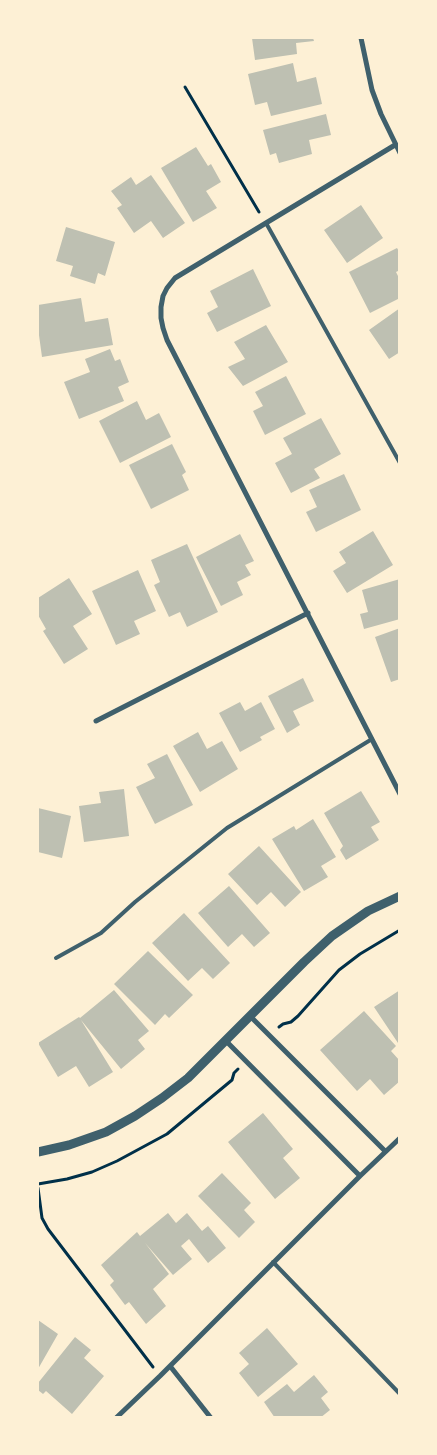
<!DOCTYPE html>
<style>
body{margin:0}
#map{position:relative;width:437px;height:1455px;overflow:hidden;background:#fdf0d5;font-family:"Archivo Narrow",sans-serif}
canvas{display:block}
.frame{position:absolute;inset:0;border:39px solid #fdf0d5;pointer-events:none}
</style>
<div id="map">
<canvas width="437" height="1455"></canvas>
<div class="frame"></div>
</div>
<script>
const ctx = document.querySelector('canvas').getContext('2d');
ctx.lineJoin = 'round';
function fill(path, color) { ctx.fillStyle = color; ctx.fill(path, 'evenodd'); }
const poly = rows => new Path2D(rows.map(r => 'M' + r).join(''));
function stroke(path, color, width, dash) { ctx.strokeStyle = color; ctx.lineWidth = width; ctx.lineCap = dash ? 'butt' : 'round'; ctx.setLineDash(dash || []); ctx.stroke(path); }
fill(poly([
 [252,38,313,38,314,41,296,43,297,54,255,60],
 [293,63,297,82,316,77,322,104,271,116,267,102,255,105,248,74],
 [326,114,331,135,309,140,312,154,279,163,276,153,270,155,263,130],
 [196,147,208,166,211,164,221,182,206,191,217,208,193,222,161,168],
 [151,175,185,223,163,238,151,221,134,233,117,208,122,205,111,191,131,177,136,185],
 [361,205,383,238,347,263,324,230],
 [66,227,115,242,105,276,98,273,95,284,70,276,73,266,56,261],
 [397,248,400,253,400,270,396,272,400,280,400,298,370,313,349,272],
 [253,269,271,306,217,332,207,313,218,307,210,291],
 [81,298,85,322,108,318,113,345,42,357,38,328,38,305],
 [400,308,400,352,389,359,369,330],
 [266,325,288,362,243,386,228,367,245,359,234,342],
 [110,349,115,361,120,359,129,382,118,387,124,401,79,419,64,382,90,372,85,359],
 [286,376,306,414,265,435,253,411,263,406,255,392],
 [137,401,146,420,159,413,171,437,120,463,99,421],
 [321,418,341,454,314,469,320,478,291,493,275,463,292,454,283,438],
 [172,444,186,472,182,475,189,490,151,509,129,465],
 [344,474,361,510,316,532,306,512,317,507,309,490],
 [373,531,393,565,347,593,333,571,346,563,339,552],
 [240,534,254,561,245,565,251,575,237,582,243,595,221,606,196,557],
 [187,544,218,612,187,627,180,612,169,617,154,585,160,582,151,560],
 [138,570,156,611,134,621,140,634,116,645,92,591],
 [69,578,92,614,73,626,88,649,64,664,43,631,46,629,38,615,38,598],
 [400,579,400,619,364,629,360,614,368,612,362,590],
 [400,628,400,679,391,682,375,637],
 [303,678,314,701,293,711,300,725,287,733,268,696],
 [240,702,245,711,261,702,275,729,260,737,262,740,240,752,219,713],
 [198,732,207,749,222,741,238,769,200,792,173,746],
 [167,754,193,805,155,824,136,787,155,778,147,764],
 [124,789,129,836,84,842,79,806,101,803,99,792],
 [361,791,380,822,371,827,379,840,346,860,340,850,343,846,324,813],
 [38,808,71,816,62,858,38,852],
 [313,819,336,857,321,866,328,877,304,891,272,839,294,826,296,830],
 [259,846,301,892,285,907,271,892,257,905,228,874],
 [229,886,270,933,254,947,242,934,228,947,198,913],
 [184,913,230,963,213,979,202,968,188,981,152,943],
 [148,951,193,995,169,1018,165,1014,155,1025,114,984],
 [114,990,149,1031,138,1040,145,1049,121,1069,81,1020,113,1072,89,1087,76,1066,58,1077,38,1043,79,1017,80,1018],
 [400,990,400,1041,398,1043,374,1007],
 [364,1011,396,1046,391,1051,400,1061,400,1081,384,1095,370,1079,357,1091,320,1050],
 [263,1113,293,1149,283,1158,300,1178,275,1199,228,1142],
 [222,1173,251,1203,244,1210,255,1222,239,1238,198,1196],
 [168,1213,176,1223,187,1213,202,1231,208,1226,226,1248,208,1263,189,1239,181,1246,192,1259,173,1275,145,1243,169,1274,153,1289,166,1306,146,1324,129,1302,125,1305,110,1285,114,1281,101,1265,137,1232,140,1236],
 [38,1320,58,1334,38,1369],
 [267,1328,298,1364,258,1397,239,1373,249,1364,239,1353],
 [75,1337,91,1350,84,1358,104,1376,72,1414,46,1391,43,1394,38,1390,38,1383],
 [314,1375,328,1392,321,1398,330,1410,320,1418,275,1418,264,1402,287,1384,294,1392]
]), '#bec0b2');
stroke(poly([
 [185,87,259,212],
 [279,1027,283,1024,291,1022,298,1016,339,970,360,954,400,930],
 [38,1184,67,1179,92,1172,117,1161,167,1134,232,1080,234,1073,238,1069],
 [38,1188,42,1218,48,1229,153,1367]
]), '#003049', 3);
stroke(poly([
 [266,223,400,463],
 [56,958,101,933,135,902,227,828,372,739],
 [273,1262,400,1394]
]), '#3f606c', 4);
stroke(poly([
 [361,38,372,90,381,114,400,153],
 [395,145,175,278,167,288,163,296,161,307,161,318,163,328,167,340,400,794],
 [96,721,308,613],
 [250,1016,385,1151],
 [226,1041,360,1176],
 [170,1366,211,1418],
 [116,1418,160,1376,360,1176,400,1138]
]), '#3f606c', 5);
stroke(poly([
 [38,1152,69,1145,106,1132,135,1116,162,1098,188,1078,304,962,332,936,368,911,400,896]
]), '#3f606c', 9);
</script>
